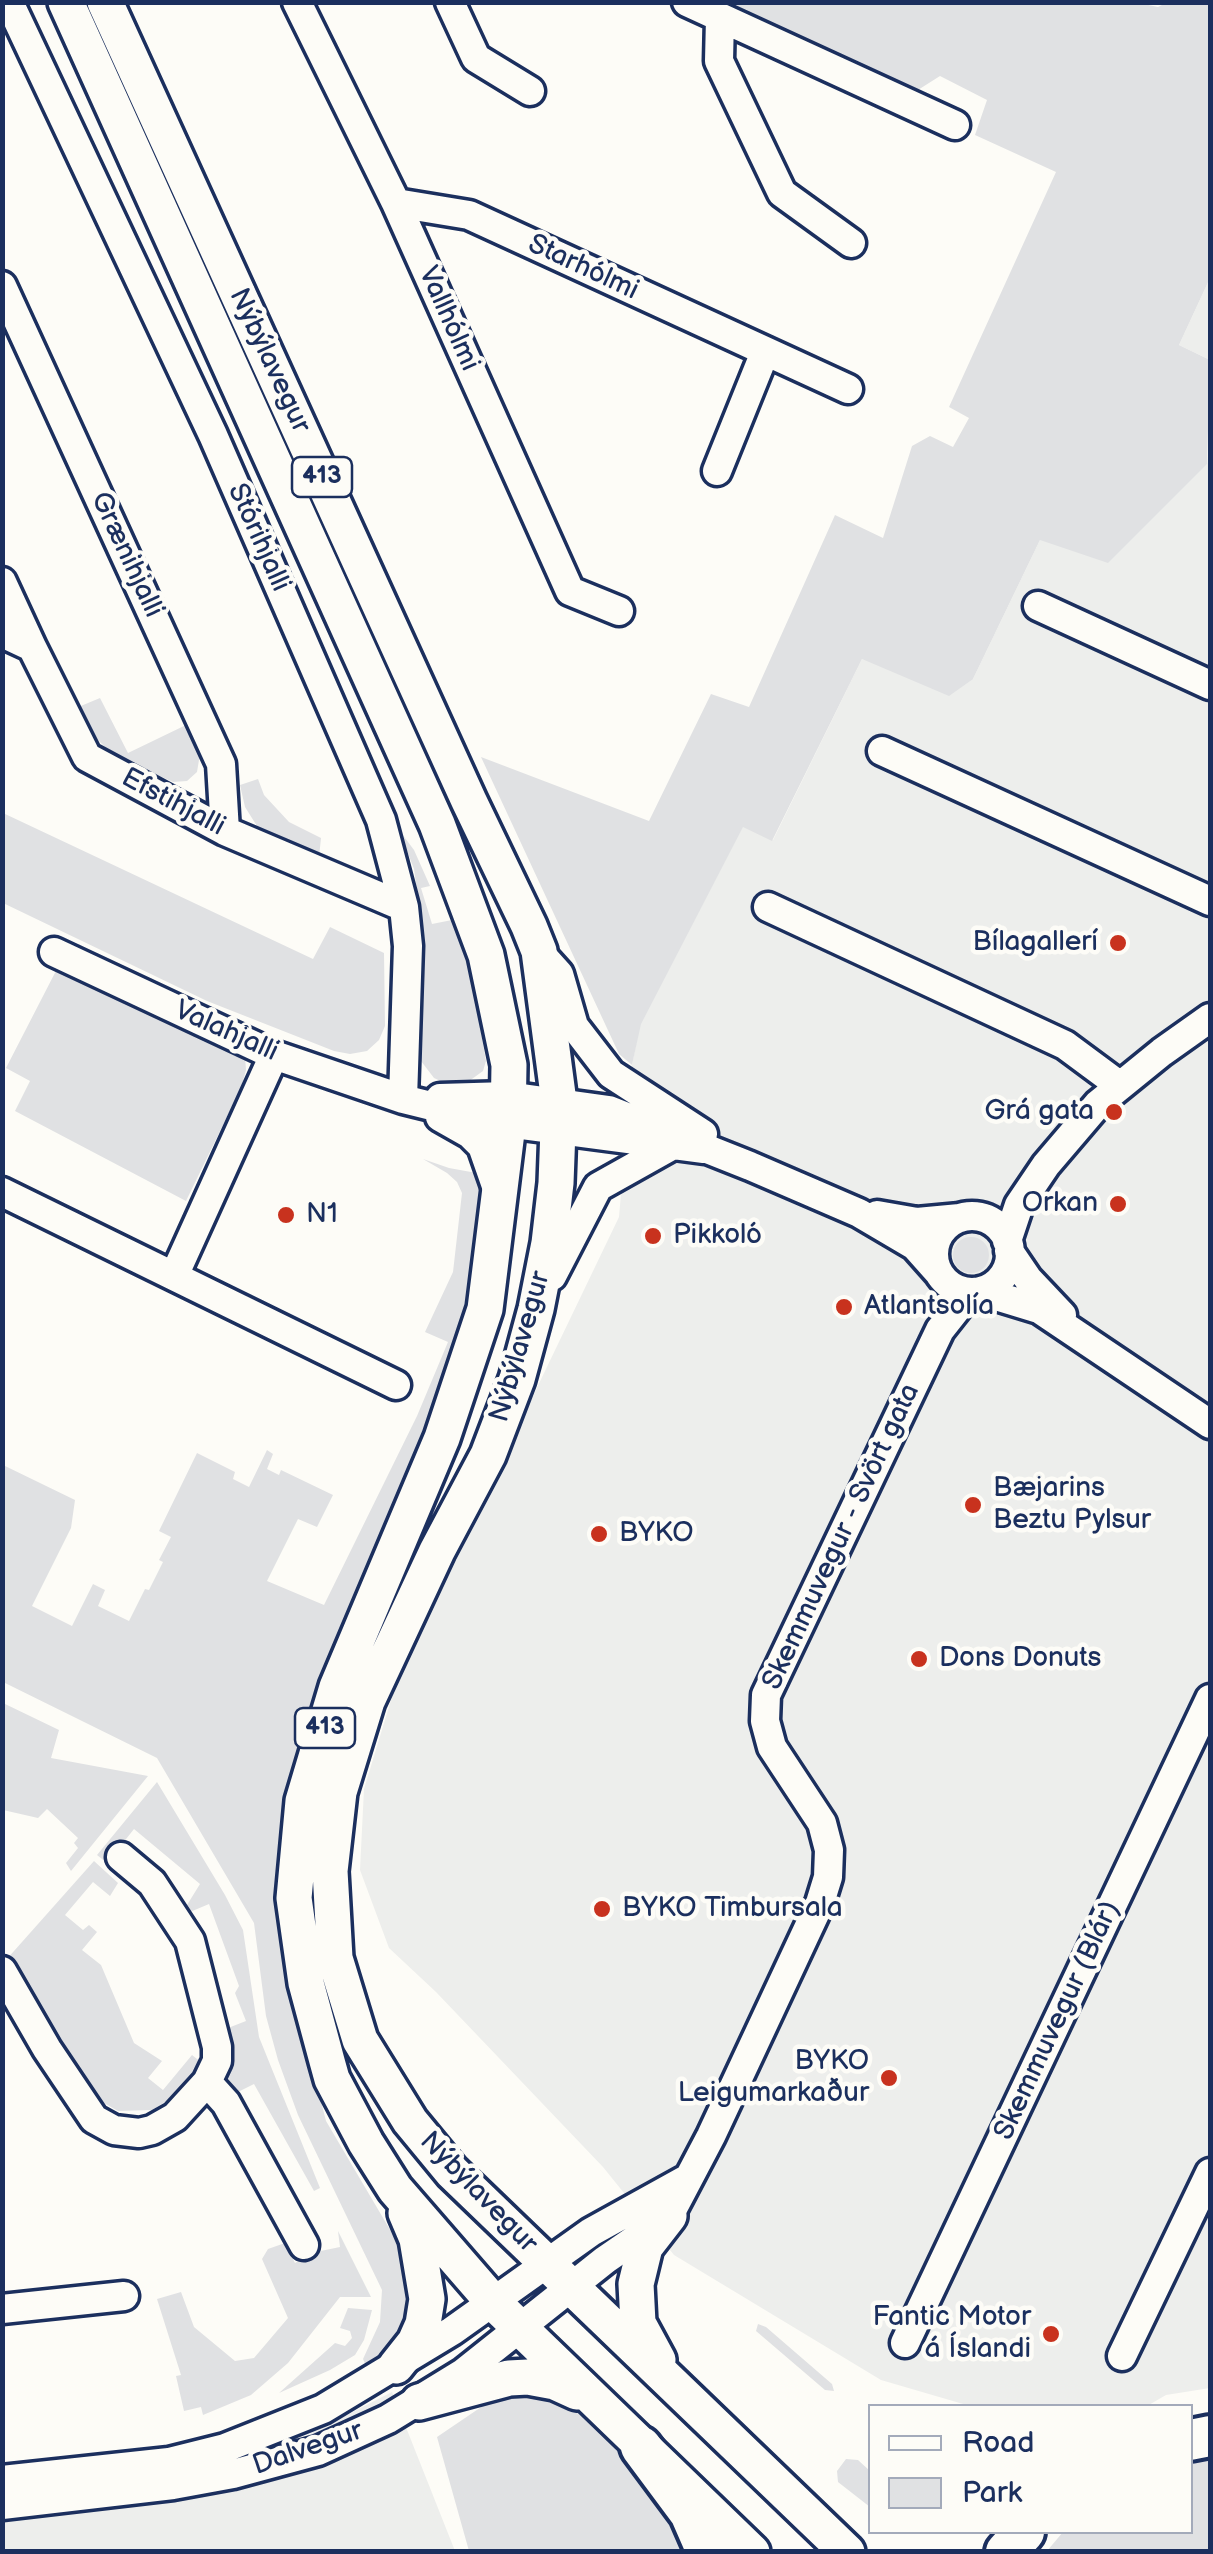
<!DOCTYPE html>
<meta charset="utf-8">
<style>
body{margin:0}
#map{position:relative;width:1213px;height:2554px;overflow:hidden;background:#fdfcf7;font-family:"Balsamiq Sans",sans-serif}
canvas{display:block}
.frame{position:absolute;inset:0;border:5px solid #1b2f5e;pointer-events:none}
.legend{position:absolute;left:868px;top:2404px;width:325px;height:130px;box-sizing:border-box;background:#fdfcf7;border:2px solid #a3aaba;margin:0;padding:12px 18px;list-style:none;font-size:30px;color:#1b2f5e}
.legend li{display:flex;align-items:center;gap:20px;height:50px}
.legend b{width:50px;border:2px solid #a3aaba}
</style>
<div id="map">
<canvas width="1213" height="2554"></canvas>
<div class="frame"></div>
<ul class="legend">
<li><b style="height:12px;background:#fdfcf7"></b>Road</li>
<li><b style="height:28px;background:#e0e1e3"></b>Park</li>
</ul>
</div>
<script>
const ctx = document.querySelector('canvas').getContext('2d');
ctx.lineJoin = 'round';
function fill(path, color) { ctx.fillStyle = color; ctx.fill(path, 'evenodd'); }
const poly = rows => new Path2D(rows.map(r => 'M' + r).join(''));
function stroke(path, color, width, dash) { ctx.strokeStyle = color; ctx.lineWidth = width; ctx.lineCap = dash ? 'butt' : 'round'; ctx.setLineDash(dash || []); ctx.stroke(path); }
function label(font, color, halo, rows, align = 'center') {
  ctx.font = font + ' "Balsamiq Sans",sans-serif'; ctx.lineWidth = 9; ctx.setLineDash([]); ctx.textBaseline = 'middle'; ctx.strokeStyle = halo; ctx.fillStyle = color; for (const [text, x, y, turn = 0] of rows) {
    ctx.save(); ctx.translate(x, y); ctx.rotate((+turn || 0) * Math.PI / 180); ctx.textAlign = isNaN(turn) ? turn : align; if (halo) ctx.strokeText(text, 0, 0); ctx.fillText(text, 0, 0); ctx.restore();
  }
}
fill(poly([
 [1210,278,1210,360,1179,345],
 [1210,433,1210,2388,1166,2395,1147,2406,970,2406,881,2380,674,2255,603,2167,436,1992,389,1948,360,1870,364,1789,398,1677,619,1217,632,1065,640,1024,743,826,773,840,862,659,973,679,1040,540,1207,464],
 [392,2392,455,2551,3,2552,3,2492,93,2485,270,2454]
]), '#edeeec');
fill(poly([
 [1134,2,1158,7,1166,3,1210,3,1210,278,1179,345,1210,360,1207,464,1108,563,1040,540,973,679,949,696,862,659,772,841,743,827,641,1024,632,1065,619,1054,481,757,649,821,711,694,749,707,835,515,883,538,912,446,930,436,953,447,969,418,949,407,1056,172,975,135,987,100,940,76,910,95,713,3],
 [100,698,128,753,186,725,200,754,197,772,187,781,173,782,113,755,81,723,76,708],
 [258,779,264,795,289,822,321,838,319,857,262,834,245,807,240,785],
 [3,813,313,959,330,927,384,953,385,1026,379,1040,367,1051,350,1054,334,1051,207,1001,3,903],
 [399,830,414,850,430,886,421,888,432,924,452,920,466,946,486,1061,483,1071,465,1084,447,1084,434,1078,421,1061,418,991,422,947,418,898,414,869],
 [59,965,245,1056,246,1070,241,1088,186,1201,15,1111,30,1081,6,1068],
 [423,1159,449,1168,482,1174,489,1192,471,1318,410,1482,345,1621,304,1741,304,2035,326,2121,409,2262,417,2284,408,2339,367,2368,363,2359,380,2322,382,2290,298,2115,278,2060,266,2016,254,1923,157,1758,3,1682,3,1465,75,1500,71,1528,32,1606,72,1626,93,1584,105,1590,98,1606,129,1621,145,1589,149,1590,163,1562,159,1560,171,1537,159,1531,197,1453,235,1472,233,1479,249,1487,267,1450,273,1454,267,1469,279,1475,281,1470,333,1495,317,1527,298,1519,267,1581,324,1605,417,1416,448,1342,425,1332,453,1272,462,1193,457,1182,447,1173],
 '953 1255a18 18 0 1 1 36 0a18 18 0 1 1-36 0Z',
 [3,1703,59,1730,51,1758,148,1776,71,1871,66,1863,78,1848,74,1843,78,1838,47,1809,38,1818,3,1810],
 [157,1782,225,1895,243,1930,259,2037,320,2188,314,2191,254,2084,232,2095,218,2082,226,2062,228,2028,246,2021,235,1993,239,1986,209,1904,190,1912,187,1905,200,1884,134,1829,107,1863,97,1855],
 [94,1861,118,1883,110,1896,93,1882,65,1915,83,1930,89,1925,97,1932,82,1950,101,1965,134,2043,162,2061,148,2078,163,2090,192,2055,202,2063,176,2095,152,2110,118,2111,104,2103,89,2086,12,1962,6,1960],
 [338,2231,371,2297,340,2297,288,2363,251,2395,203,2415,201,2407,184,2411,176,2376,181,2375,157,2299,181,2292,194,2327,235,2361,254,2358,288,2318,262,2259,268,2249,285,2243,295,2263,311,2253,340,2247],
 [348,2308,372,2310,364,2340,355,2355,330,2370,279,2393,335,2343,345,2346,352,2338,350,2331,340,2328],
 [758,2324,766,2327,832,2384,834,2391,825,2390,756,2331],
 [541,2393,571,2405,604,2432,631,2472,671,2510,697,2551,469,2551,437,2437,493,2399,511,2394],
 [846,2459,858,2460,870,2471,870,2507,838,2482,837,2471],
 [1210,2459,1210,2551,1047,2551,1063,2532,1190,2532,1191,2464]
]), '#e0e1e3');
const minor = poly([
 [9,2,213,435,381,820,404,907,408,946,403,1099],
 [297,2,396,203,570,591,619,611],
 [450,2,476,58,530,91],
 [687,2,955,125],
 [720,18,719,61,782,193,851,243],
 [396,203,469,215,848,389],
 [2,286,221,764,225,831],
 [717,471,765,352],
 [2,582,32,647],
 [1038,606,1210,685],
 [2,633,32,647,87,757,225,831,404,907],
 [882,751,1210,901],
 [768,907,1065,1045,1119,1085],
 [54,952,274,1055,403,1099,492,1121,704,1149],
 [541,954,559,974,574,1026,611,1074,703,1134],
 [440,1098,508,1096,609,1110,750,1166,859,1213,915,1246,939,1273],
 [440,1117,470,1134,482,1146,497,1189],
 [2,1192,396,1385],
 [877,1215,917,1222,960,1218],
 '934 1254a38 38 0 1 1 76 0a38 38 0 1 1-76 0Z',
 [1007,1241,1019,1205,1046,1165,1098,1104,1162,1052,1210,1018],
 [1009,1251,1028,1279,1062,1315],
 [174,1276,274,1055],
 [552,1276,598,1187,673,1145],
 [980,1291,1039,1309,1210,1424],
 [2,1971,47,2049,94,2119,114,2130,139,2133,152,2130,175,2117,207,2082,217,2061,217,2047,190,1941,152,1883,121,1857],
 [207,2082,226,2103,304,2245],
 [2,2309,124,2296],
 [905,2343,1210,1699],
 [1122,2356,1210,2173],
 [2,2480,169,2462,225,2448,323,2409,452,2331,591,2232,685,2180],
 [2,2505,173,2485,233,2474,318,2451,388,2419,463,2373,605,2260,669,2216,711,2136,820,1903,828,1877,829,1850,822,1823,772,1747,765,1721,766,1695,940,1330,970,1292]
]);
const major = poly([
 [66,2,437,824,486,955,509,1065,508,1124,485,1309,442,1438,337,1687,303,1801,294,1898,306,1983,327,2061,332,2079,366,2143,395,2189,493,2302,752,2552],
 [105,2,469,801,529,926,539,951,559,1102,556,1183,549,1243,536,1309,517,1379,488,1455,437,1551,367,1701,339,1792,330,1871,335,1958,360,2040,410,2121,452,2172,847,2552],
 [658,2360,638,2323,636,2284,645,2247,669,2216],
 [396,2366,415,2342,423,2324,427,2299,417,2239,406,2213],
 [419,2402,509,2378,528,2377,555,2382,577,2392]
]);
const highway = poly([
 [1190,2440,1210,2436],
 [641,2447,690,2513,707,2552],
 [1006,2552,1024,2532]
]);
stroke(minor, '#1b2f5e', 35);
stroke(major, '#1b2f5e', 42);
stroke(highway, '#1b2f5e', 48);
stroke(minor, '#fdfcf7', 28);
stroke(major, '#fdfcf7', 35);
stroke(highway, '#fdfcf7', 40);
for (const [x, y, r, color] of [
 [1118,943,10,"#c8321e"],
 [1114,1112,10,"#c8321e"],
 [1118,1204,10,"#c8321e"],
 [286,1215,10,"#c8321e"],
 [653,1236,10,"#c8321e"],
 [844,1307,10,"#c8321e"],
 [973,1505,10,"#c8321e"],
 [599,1534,10,"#c8321e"],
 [919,1659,10,"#c8321e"],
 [602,1909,10,"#c8321e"],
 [889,2078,10,"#c8321e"],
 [1051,2334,10,"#c8321e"]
]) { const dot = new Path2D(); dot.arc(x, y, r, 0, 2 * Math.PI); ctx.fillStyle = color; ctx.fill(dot); stroke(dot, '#fdfcf7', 4); }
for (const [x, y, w] of [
 [322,477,60],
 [325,1728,60]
]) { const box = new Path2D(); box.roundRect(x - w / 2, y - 20, w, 40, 8); ctx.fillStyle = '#fdfcf7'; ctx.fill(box); stroke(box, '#1b2f5e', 2.5); }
label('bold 25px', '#1b2f5e', null, [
 ["413",322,477],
 ["413",325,1728]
]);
label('28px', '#1b2f5e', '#fdfcf7', [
 ["Starhólmi",583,268,25],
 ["Vallhólmi",448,319,66],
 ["Nýbýlavegur",269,361,65],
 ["Stórihjalli",258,538,66],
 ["Grænihjalli",126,555,65],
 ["Efstihjalli",173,803,28],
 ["Valahjalli",226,1032,24],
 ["Nýbýlavegur",521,1347,-74],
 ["Skemmuvegur - Svört gata",842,1537,-65],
 ["Skemmuvegur (Blár)",1058,2021,-65],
 ["Nýbýlavegur",478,2193,46],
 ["Dalvegur",308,2449,-19]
]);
label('28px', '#1b2f5e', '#fdfcf7', [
 ["Bílagallerí",1098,943,"right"],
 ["Grá gata",1094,1112,"right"],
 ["Orkan",1098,1204,"right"],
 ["N1",306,1215],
 ["Pikkoló",673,1236],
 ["Atlantsolía",864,1307],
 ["Bæjarins",993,1489],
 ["Beztu Pylsur",993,1521],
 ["BYKO",619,1534],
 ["Dons Donuts",939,1659],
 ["BYKO Timbursala",622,1909],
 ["BYKO",869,2062,"right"],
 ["Leigumarkaður",869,2094,"right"],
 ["Fantic Motor",1031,2318,"right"],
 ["á Íslandi",1031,2350,"right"]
], 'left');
</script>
